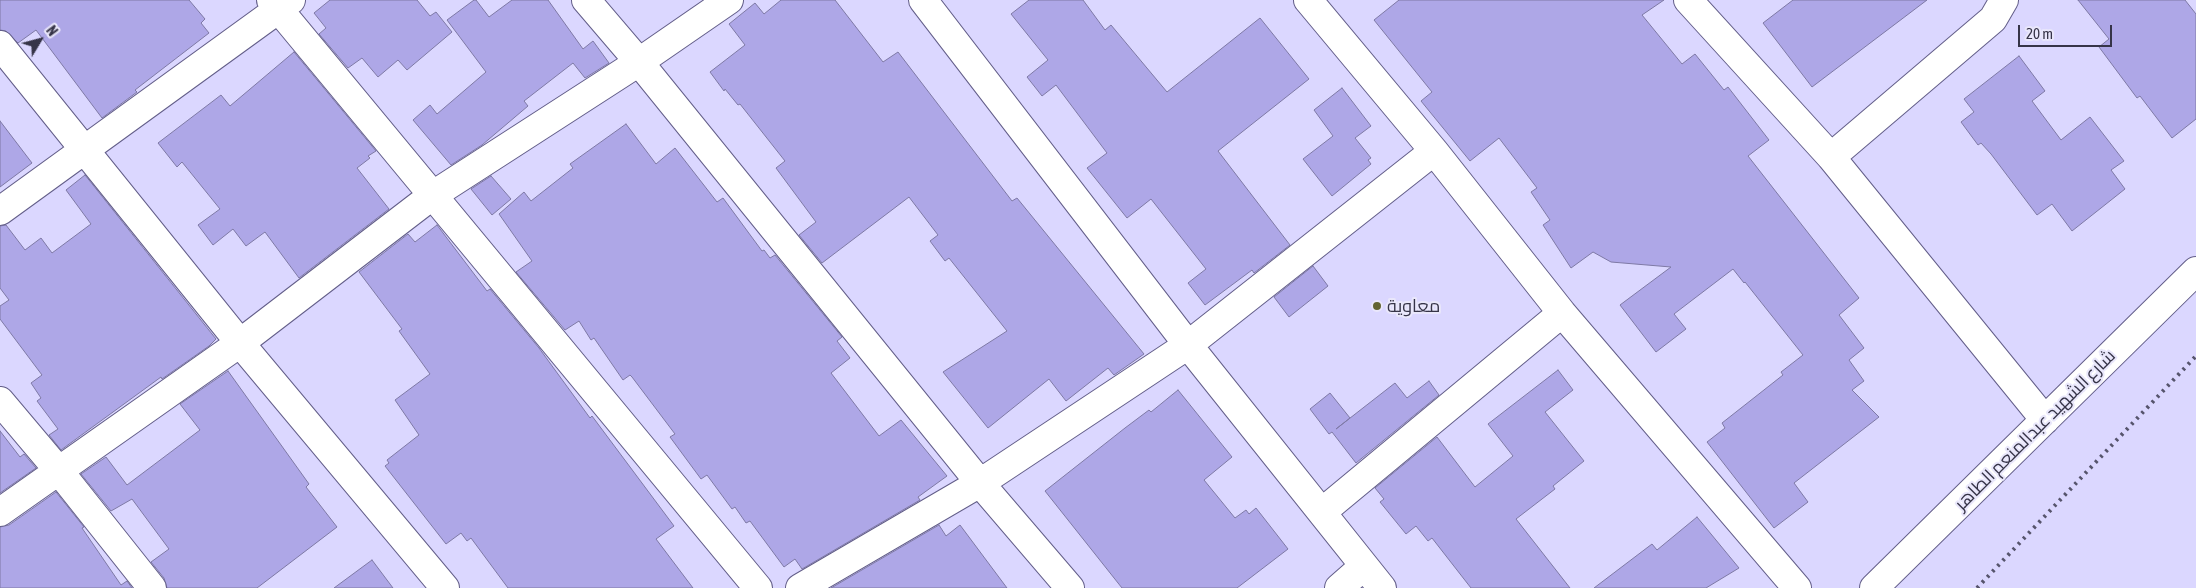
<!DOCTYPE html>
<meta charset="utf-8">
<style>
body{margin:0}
#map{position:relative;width:2196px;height:588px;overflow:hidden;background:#dbd7ff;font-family:"Asap Condensed",sans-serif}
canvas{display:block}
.north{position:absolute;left:15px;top:15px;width:50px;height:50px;-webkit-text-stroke:4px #e9e7fb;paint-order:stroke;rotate:53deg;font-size:14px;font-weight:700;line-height:20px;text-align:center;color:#363448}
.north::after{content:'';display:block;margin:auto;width:18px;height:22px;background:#363448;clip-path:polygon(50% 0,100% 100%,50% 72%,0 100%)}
.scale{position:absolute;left:2018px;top:25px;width:94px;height:22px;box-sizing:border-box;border:2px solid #363448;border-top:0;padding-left:6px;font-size:15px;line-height:18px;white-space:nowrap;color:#363448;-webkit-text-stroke:4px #e9e7fb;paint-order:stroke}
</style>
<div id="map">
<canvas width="2196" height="588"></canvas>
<div class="north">N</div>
<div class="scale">20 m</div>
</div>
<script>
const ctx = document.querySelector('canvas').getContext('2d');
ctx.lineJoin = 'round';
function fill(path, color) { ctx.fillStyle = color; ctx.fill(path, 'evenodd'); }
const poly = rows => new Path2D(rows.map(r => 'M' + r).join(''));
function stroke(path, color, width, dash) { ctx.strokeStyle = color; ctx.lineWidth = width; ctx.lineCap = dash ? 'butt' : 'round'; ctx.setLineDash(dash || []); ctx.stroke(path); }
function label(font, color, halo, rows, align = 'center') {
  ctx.font = font + ' "Asap Condensed",Cairo,sans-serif'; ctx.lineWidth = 4; ctx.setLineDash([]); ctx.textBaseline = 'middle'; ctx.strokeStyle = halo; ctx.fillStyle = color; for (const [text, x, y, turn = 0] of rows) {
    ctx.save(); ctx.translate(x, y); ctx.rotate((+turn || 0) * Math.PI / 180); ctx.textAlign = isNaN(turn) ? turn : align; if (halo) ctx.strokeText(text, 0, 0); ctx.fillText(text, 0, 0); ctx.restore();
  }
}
const building = poly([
 [0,0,189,0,205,19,201,23,209,33,135,90,137,92,102,118,36,30,18,43,6,31,0,30,0,0],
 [330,0,417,0,430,16,436,12,452,32,407,70,398,60,378,77,362,58,348,68,319,34,326,28,314,13,330,0],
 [474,0,476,0,489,17,512,0,548,0,583,49,593,41,609,63,585,78,573,63,524,101,528,106,482,145,451,165,413,120,430,105,437,114,486,72,447,20,474,0],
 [781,0,835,0,883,62,898,52,1012,201,1017,198,1144,354,1114,375,1108,368,1066,401,1049,379,988,428,943,372,1007,331,949,258,945,261,930,241,938,235,909,197,822,263,799,235,816,222,776,168,785,161,740,104,738,105,725,89,724,91,710,72,745,45,729,24,755,3,764,14,781,0],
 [1029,0,1083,0,1105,30,1111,25,1167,92,1260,18,1309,79,1218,151,1290,245,1254,273,1252,270,1205,305,1188,283,1206,269,1151,199,1127,218,1087,168,1107,153,1056,85,1042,96,1027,77,1048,60,1011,14,1029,0],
 [1399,0,1664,0,1642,15,1682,64,1695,54,1724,90,1728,87,1769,140,1748,156,1859,298,1839,315,1864,348,1849,360,1864,381,1852,390,1879,417,1794,483,1808,502,1774,528,1707,442,1725,428,1722,423,1783,375,1781,372,1803,355,1745,282,1744,283,1733,269,1674,314,1686,329,1656,352,1620,305,1671,267,1611,262,1593,252,1571,268,1543,225,1550,220,1531,192,1537,188,1499,138,1470,161,1421,101,1432,92,1374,20,1399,0],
 [1793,0,1927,0,1812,87,1763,23,1793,0],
 [2078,0,2185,0,2196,14,2196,119,2172,138,2140,96,2137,98,2099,47,2109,39,2078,0],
 [294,52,376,151,368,156,370,158,357,168,389,209,299,278,265,232,246,246,233,229,213,245,198,225,220,209,182,162,177,167,158,143,221,95,230,106,294,52],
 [2019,56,2045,91,2032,101,2061,140,2090,117,2124,161,2111,170,2125,189,2072,231,2052,204,2037,215,1991,154,1981,143,1978,145,1961,122,1974,112,1964,99,2019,56],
 [1342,88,1371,126,1355,138,1371,158,1368,160,1371,164,1332,196,1303,159,1333,136,1314,110,1342,88],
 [0,121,32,163,0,187,0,121],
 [626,124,656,164,675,148,717,202,723,198,762,251,764,250,770,258,775,255,842,337,837,341,850,358,831,373,879,436,901,420,947,476,918,497,920,500,802,569,795,559,784,567,750,521,746,523,735,507,732,509,707,475,701,479,670,437,675,434,632,377,630,375,623,380,594,338,591,340,579,321,565,330,516,272,532,261,499,214,524,192,531,201,573,168,570,164,626,124],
 [85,175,216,339,209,346,162,379,161,377,61,450,49,435,58,429,37,401,41,398,31,383,42,375,0,319,0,306,9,300,0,288,0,226,6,225,25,250,41,238,52,253,91,224,66,190,85,175],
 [491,176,511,199,492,215,471,189,491,176],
 [437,225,487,291,490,289,539,348,590,418,592,416,674,526,656,539,693,588,508,588,471,538,467,541,461,533,446,544,385,466,389,463,387,460,419,435,395,400,430,374,399,331,402,329,359,272,408,234,415,242,437,225],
 [1313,266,1328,286,1289,317,1274,297,1313,266],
 [1558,370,1573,390,1545,412,1584,461,1553,486,1555,489,1516,519,1570,588,1471,588,1432,538,1428,541,1416,526,1406,534,1380,502,1384,499,1375,488,1437,437,1475,487,1513,456,1488,424,1558,370],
 [228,371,309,484,306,487,337,527,257,588,167,588,164,578,151,562,169,549,132,499,111,511,81,474,106,457,127,485,200,430,180,404,228,371],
 [1429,381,1439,395,1356,463,1332,432,1329,434,1310,409,1330,393,1350,418,1336,429,1395,383,1407,398,1429,381],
 [1178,390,1232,457,1204,480,1235,518,1246,510,1249,514,1256,508,1288,549,1237,588,1122,588,1045,491,1125,428,1149,410,1151,412,1178,390],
 [0,431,20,457,24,454,36,468,0,493,0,431],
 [56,492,84,527,82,528,121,585,127,581,132,588,0,588,0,527,9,525,56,492],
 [1697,517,1739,568,1706,588,1594,588,1652,544,1657,550,1697,517],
 [939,525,946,536,960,525,1007,588,831,588,939,525],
 [372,560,393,588,334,588,372,560]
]);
fill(building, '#aea7e7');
stroke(building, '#7e79a5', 1);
const minor = poly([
 [271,0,758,588],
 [586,0,639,62,980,483,1070,588],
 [923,0,1188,345,1382,588],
 [1308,0,1434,151,1562,313,1797,588],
 [1688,0,1831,157,2045,420],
 [0,45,240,343,445,588],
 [1831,157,1993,19,2004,0],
 [0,211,291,0],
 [0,401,59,471,152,588],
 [0,512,240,343,433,195,639,62,729,0],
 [1322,512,1562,313],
 [800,588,980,483,1188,345,1434,151],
 [1339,588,1364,566],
 [1874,588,2196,271]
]);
stroke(minor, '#635e89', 30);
stroke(minor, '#fff', 28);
stroke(poly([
 [1977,588,2196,356]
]), '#56546c', 4, [2.5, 5]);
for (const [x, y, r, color] of [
 [1377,306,5,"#636431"]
]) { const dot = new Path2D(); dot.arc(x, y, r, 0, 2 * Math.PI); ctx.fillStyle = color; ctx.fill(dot); stroke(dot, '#e9e7fb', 2); }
label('18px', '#363448', '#e9e7fb', [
 ["معاوية",1387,306]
], 'left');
label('18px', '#363448', '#e9e7fb', [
 ["شارع الشهيد عبدالمنعم الطاهر",2035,430,-45]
]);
</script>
